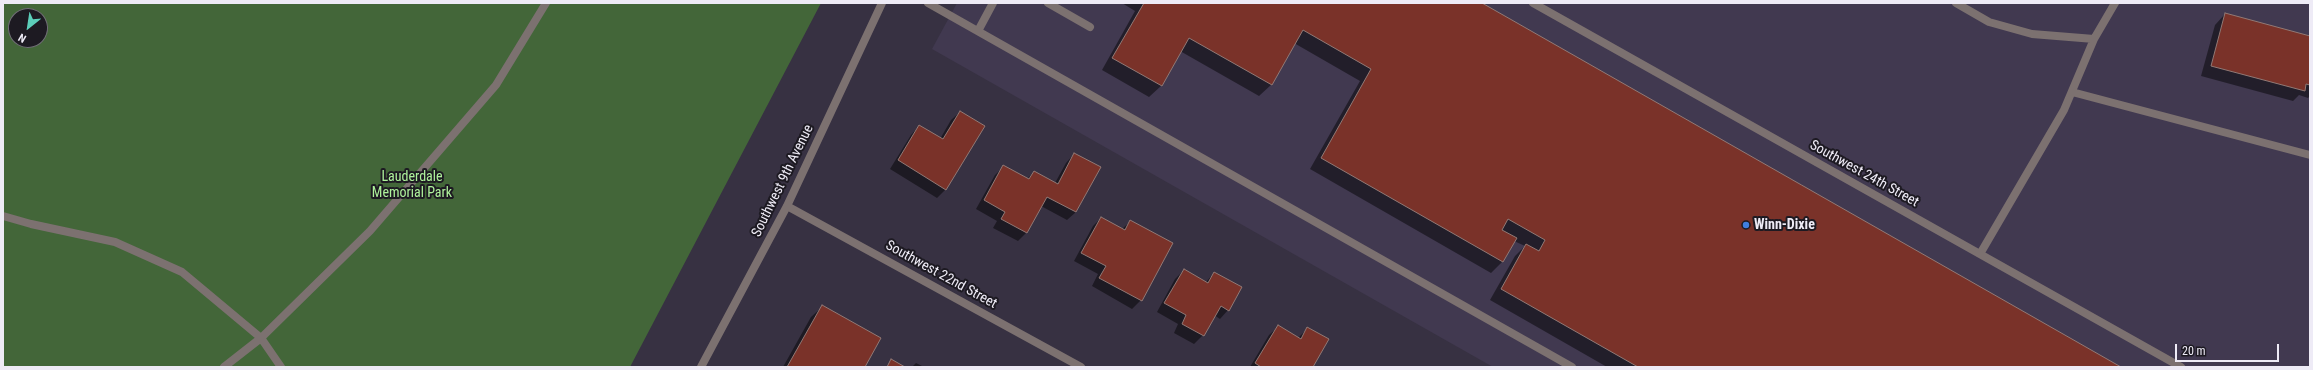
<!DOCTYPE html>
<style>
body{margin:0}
#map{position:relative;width:2313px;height:370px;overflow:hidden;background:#373142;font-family:"Roboto Condensed",sans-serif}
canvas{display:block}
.frame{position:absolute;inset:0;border:4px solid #eeebf6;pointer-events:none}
.north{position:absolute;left:8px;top:8px;width:40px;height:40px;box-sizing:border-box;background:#1d1a22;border:1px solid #716e77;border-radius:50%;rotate:210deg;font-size:11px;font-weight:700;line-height:16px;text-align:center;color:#eeebf6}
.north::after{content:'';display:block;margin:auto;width:14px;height:18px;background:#5cceba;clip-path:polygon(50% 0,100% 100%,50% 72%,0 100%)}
.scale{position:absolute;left:2175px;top:344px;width:104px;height:18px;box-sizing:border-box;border:2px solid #eeebf6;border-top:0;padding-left:5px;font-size:12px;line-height:14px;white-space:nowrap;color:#eeebf6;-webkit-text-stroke:3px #1d1a22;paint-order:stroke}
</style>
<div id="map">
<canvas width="2313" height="370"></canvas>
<div class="frame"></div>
<div class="north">N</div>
<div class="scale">20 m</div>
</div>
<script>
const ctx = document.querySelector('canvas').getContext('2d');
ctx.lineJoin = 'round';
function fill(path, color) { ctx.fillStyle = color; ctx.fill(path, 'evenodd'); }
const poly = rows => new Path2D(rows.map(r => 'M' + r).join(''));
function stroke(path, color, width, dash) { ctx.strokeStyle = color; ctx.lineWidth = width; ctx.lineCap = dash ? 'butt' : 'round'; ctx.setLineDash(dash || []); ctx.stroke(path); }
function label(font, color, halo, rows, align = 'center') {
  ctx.font = font + ' "Roboto Condensed",sans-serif'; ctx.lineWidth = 4; ctx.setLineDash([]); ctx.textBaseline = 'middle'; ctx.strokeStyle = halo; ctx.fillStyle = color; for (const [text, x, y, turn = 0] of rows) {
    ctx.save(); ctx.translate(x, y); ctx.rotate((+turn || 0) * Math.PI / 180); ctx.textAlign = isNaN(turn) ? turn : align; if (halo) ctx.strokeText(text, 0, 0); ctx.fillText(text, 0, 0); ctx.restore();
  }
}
fill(poly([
 [957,3,2310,3,2310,367,1493,367,932,49]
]), '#413950');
fill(poly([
 [3,3,821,3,630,367,3,367],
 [16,16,40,16,40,40,16,40]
]), '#436639');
fill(poly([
 [1122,3,1480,3,2119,367,1607,367,1490,300,1515,256,1525,246,1514,241,1503,261,1491,273,1310,169,1360,81,1294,43,1271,85,1259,96,1180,51,1161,86,1149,97,1102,70,1135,11],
 [2225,14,2310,37,2310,96,2308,98,2299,95,2293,101,2201,76,2215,25],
 [960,112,946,189,937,198,890,169,911,135,919,126,940,139,951,120],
 [1074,154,1099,168,1076,212,1067,220,1041,206,1026,233,1018,241,993,228,997,221,976,209,995,175,1004,166,1027,179,1034,172,1055,183,1066,163],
 [1101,218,1122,229,1131,221,1141,300,1132,309,1092,286,1098,274,1074,261,1093,226],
 [1184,270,1206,282,1214,273,1228,310,1220,319,1214,315,1203,335,1194,344,1174,333,1178,324,1157,312,1175,279],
 [822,307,864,367,783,367,811,317],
 [1278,327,1298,338,1308,328,1311,367,1250,367,1269,335],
 [916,363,924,367,912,367]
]), '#0007');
const building = poly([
 [1144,3,1482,3,2121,367,1638,367,1501,289,1526,244,1539,251,1545,240,1508,219,1502,230,1517,238,1503,262,1321,158,1371,69,1303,30,1272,85,1189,38,1162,86,1112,58,1144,3],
 [2225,13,2310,36,2310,85,2306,84,2305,91,2211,66,2225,13],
 [960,111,985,126,946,190,898,160,919,125,943,139,960,111],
 [1074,153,1101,167,1076,212,1047,197,1027,233,1001,219,1005,212,984,200,1003,165,1029,179,1034,171,1058,184,1074,153],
 [1101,217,1125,230,1130,220,1173,243,1142,301,1099,278,1106,266,1081,253,1101,217],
 [1184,269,1208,283,1214,272,1242,287,1229,311,1221,306,1204,336,1182,324,1186,315,1164,303,1184,269],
 [822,305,881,338,865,367,787,367,822,305],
 [1278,325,1301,339,1307,327,1329,339,1313,367,1261,367,1255,363,1278,325],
 [891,359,905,367,887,367,891,359]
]);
fill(building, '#7a3229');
stroke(building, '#917975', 1);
stroke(poly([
 [928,3,1572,367],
 [1048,3,1090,27],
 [1533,3,2181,367],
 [1956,3,1989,22,2032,34,2094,39],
 [978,31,993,3],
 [2072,92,2310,155],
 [3,216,31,224,115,242,182,272,261,338,281,367],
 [1980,254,2064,110,2094,39,2115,3],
 [224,367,261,338,370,231,496,85,546,3]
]), '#7c7170', 8);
stroke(poly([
 [787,206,1081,367],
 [701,367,787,206,882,3]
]), '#7c7170', 8);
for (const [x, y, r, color] of [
 [1746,225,4,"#3f7fe0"]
]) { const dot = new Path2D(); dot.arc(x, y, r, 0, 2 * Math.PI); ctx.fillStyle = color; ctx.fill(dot); stroke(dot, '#1d1a22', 1.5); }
label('14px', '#eeebf6', '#1d1a22', [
 ["Southwest 24th Street",1864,174,29],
 ["Southwest 9th Avenue",783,181,-64],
 ["Southwest 22nd Street",941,275,29]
]);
label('14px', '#aef29b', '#1d1a22', [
 ["Lauderdale",412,177],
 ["Memorial Park",412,193]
]);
label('bold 14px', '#eeebf6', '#1d1a22', [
 ["Winn-Dixie",1754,225]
], 'left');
</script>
